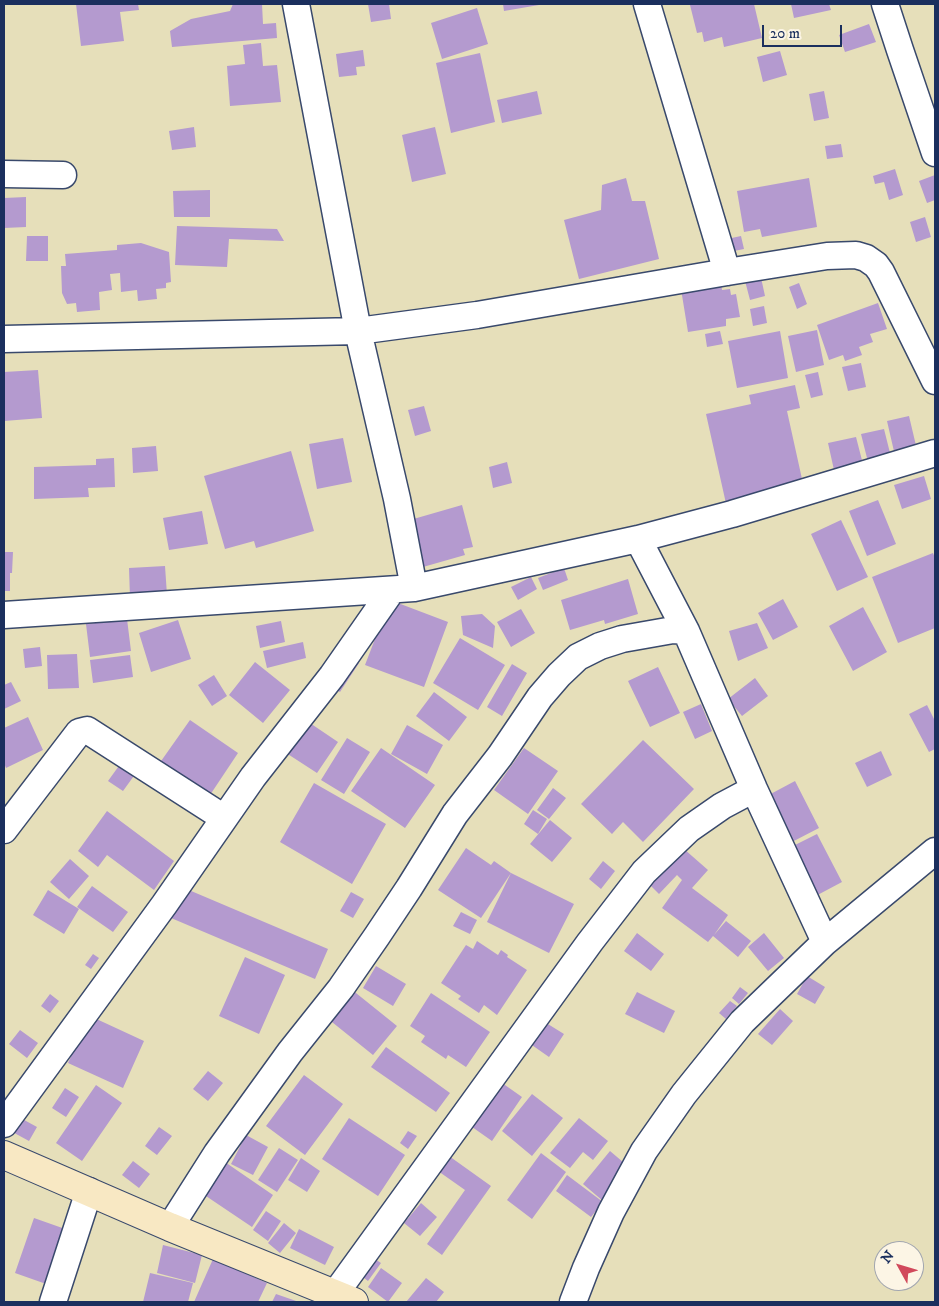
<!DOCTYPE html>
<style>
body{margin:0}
#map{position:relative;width:939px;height:1306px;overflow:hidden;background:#e6dfba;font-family:"IM FELL DW Pica",serif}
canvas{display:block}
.frame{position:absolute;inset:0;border:5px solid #1b2f5e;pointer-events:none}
.north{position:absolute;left:874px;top:1241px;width:50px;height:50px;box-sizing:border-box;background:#fcf5e5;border:1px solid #a2a6af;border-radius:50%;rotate:309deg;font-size:14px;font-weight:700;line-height:20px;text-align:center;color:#1b2f5e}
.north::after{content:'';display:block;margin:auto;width:18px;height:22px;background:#d1495b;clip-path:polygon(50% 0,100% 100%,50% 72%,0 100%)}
.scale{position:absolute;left:762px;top:25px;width:80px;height:22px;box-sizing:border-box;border:2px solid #1b2f5e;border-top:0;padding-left:6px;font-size:15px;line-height:18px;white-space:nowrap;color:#1b2f5e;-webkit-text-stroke:4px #fcf5e5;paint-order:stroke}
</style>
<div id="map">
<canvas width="939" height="1306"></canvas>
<div class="frame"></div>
<div class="north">N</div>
<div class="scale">20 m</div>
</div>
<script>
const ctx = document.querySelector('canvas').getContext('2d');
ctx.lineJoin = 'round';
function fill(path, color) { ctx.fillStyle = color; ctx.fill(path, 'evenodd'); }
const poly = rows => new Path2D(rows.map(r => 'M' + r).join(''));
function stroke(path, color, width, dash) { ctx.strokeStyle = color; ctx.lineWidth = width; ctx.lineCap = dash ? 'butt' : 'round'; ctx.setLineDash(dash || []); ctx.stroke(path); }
fill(poly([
 [76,4,138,4,139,10,120,12,124,41,81,46],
 [233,4,262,4,263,24,276,23,277,38,172,47,170,31,191,19,230,11],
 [368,4,389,4,391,19,371,22],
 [503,4,539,4,539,5,504,11],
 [695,4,754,4,762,38,724,47,722,37,704,42,702,32,697,33,690,5],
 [791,4,829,4,831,10,794,18],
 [477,8,488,44,442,59,431,23],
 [869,24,876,42,845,52,839,35],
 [261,43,263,66,277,65,281,102,230,106,227,66,245,64,243,45],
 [363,50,365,66,356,67,357,75,339,77,336,54],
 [780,51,787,75,763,82,757,57],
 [480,53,495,122,451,133,436,63],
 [537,91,542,114,502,123,497,100],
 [824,91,829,118,814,121,809,94],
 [194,127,196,147,172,150,169,131],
 [435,127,446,174,412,182,402,135],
 [841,144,843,157,827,159,825,146],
 [895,169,903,195,889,200,884,182,875,184,873,176],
 [935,175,935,200,927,203,919,181],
 [626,178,632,201,645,201,659,259,579,279,564,220,601,210,602,185],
 [809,178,817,227,762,237,760,229,744,232,737,191],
 [210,190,210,217,174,217,173,191],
 [26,197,26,227,4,228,4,198],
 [925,217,931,237,916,242,910,222],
 [177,226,277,229,284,241,229,239,227,267,175,265],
 [27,236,48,236,48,261,26,261],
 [741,236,744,249,729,252,727,239],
 [141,243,169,252,171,282,166,283,166,288,156,289,157,299,138,301,137,290,121,292,120,273,110,274,112,290,99,292,100,310,77,312,76,303,67,304,62,293,61,266,66,266,65,254,117,250,117,245],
 [760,273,765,296,750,300,744,277],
 [721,283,722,290,730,289,731,295,736,294,740,317,726,319,726,326,688,332,681,289],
 [799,283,807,304,797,309,789,287],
 [878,303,887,329,870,334,873,342,859,347,862,355,845,361,843,355,829,360,817,325],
 [764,306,767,323,753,326,750,309],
 [817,330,824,365,796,372,788,336],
 [720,331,723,344,707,347,705,334],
 [780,331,788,378,737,388,728,341],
 [861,363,866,387,848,391,842,367],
 [38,370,42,418,4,421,4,372],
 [818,372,823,395,811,398,805,375],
 [795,385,800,408,787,411,802,479,789,482,792,494,727,508,706,414,751,404,749,395],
 [424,406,431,431,415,436,408,410],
 [909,416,918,454,896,460,887,421],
 [884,429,892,461,869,466,861,434],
 [856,437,865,472,836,479,828,443],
 [343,438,352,482,317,489,309,444],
 [156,446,158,471,133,473,132,448],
 [291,451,314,531,256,548,254,541,225,549,204,476],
 [114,458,115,487,88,488,89,497,34,499,34,467,96,465,96,459],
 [507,462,512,483,493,488,489,467],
 [924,476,931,499,902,509,894,485],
 [878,500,896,544,867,556,849,511],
 [462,505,473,547,463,549,465,555,423,567,410,520],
 [202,511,208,544,169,550,163,518],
 [841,520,868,577,837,591,811,534],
 [4,552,13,552,12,573,10,573,10,591,4,591],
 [933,553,935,558,935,628,898,643,872,577],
 [165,566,167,595,130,598,129,568],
 [564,568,568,580,543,590,538,578],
 [531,577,537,589,518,600,511,587],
 [628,579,638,614,605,624,604,620,570,630,561,600],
 [783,599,798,627,773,640,758,613],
 [390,600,448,622,424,687,365,665],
 [863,607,887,652,853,671,829,626],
 [521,609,535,633,511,647,497,622],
 [482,614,495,626,493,648,463,635,461,616],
 [127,619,131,651,90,657,86,624],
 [178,620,191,659,151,672,139,633],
 [281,621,285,642,260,648,256,626],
 [757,623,768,648,738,661,729,631],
 [460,638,505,665,478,710,433,683],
 [303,642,306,658,267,668,263,651],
 [40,647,42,666,25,668,23,649],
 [77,654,79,688,48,689,47,655],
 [130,655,133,677,93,683,90,660],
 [350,658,359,663,340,692,332,687],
 [255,662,290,690,263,723,229,695],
 [512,664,527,673,502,716,487,707],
 [658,667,680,713,650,727,628,681],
 [214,675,227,696,212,706,198,685],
 [755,678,768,696,742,716,728,699],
 [11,682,21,701,4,709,4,685],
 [434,692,467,717,449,741,416,716],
 [701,704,712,731,695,739,683,712],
 [927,705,935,721,935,749,929,752,909,714],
 [28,717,43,750,6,768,4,763,4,728],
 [301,717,338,742,317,773,280,749],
 [190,720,238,753,208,798,159,764],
 [407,725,443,745,427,774,391,754],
 [347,738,370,752,344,794,321,780],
 [643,740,694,789,643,842,623,822,612,834,581,804],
 [381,748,435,785,405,828,351,791],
 [524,748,558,771,528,814,494,790],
 [881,751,892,775,867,787,855,763],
 [121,763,136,773,123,791,108,781],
 [795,781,819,828,790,843,765,797],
 [314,783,386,824,352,884,280,842],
 [553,788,566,798,549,819,537,810],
 [533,810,547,819,538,834,524,824],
 [107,811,174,861,154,890,107,855,98,867,78,851],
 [550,820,572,838,552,862,530,844],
 [817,834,842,882,810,899,785,850],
 [466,848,491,865,494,861,511,873,481,918,438,890],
 [684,849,708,870,692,888,728,915,714,935,726,921,751,941,738,957,713,936,708,942,662,908,682,880,677,875,659,894,643,878],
 [70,859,89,876,69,899,50,882],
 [603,861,615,871,601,889,589,879],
 [511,873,574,904,549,953,487,922],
 [177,885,328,949,315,979,164,915],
 [92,886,128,912,113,932,77,907],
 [48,890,79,909,64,934,33,915],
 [351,892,364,899,353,918,340,911],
 [461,912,477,920,470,934,453,926],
 [637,933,664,954,651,971,624,951],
 [764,933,784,958,768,971,748,947],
 [477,941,498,955,501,950,508,955,507,957,527,970,497,1015,484,1005,479,1013,458,999,461,996,441,983,466,945,473,949],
 [93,954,99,958,91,969,85,965],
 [245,957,285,975,259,1034,219,1016],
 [376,966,406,984,393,1006,363,988],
 [807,976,825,987,815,1004,797,994],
 [740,987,748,993,739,1004,732,998],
 [351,989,397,1026,373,1055,327,1018],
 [637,992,675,1011,664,1033,625,1014],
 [431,993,490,1032,466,1067,448,1055,446,1059,421,1042,425,1036,410,1026],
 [50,994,59,1001,50,1013,41,1006],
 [730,1001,737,1006,726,1019,719,1013],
 [780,1009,793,1021,772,1045,758,1034],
 [90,1016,144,1041,123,1088,68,1063],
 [543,1021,564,1034,549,1057,529,1043],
 [20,1030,38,1043,27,1058,9,1044],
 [386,1047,450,1093,436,1112,371,1067],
 [208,1071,223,1083,208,1101,193,1089],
 [304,1075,343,1104,305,1155,266,1126],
 [495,1078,522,1097,492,1141,465,1122],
 [96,1085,122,1103,82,1161,56,1143],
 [65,1088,79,1097,66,1117,52,1108],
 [532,1094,563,1118,532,1156,502,1131],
 [15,1115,37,1127,29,1141,7,1129],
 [349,1118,405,1155,378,1196,322,1159],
 [579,1118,608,1141,593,1160,583,1152,570,1168,550,1153],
 [159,1127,172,1136,157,1155,145,1146],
 [408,1131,417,1136,408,1149,400,1143],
 [246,1135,268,1147,253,1175,231,1164],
 [279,1148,298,1160,277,1192,258,1180],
 [610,1151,630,1168,603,1201,583,1184],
 [541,1153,566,1172,532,1219,507,1200],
 [449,1156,491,1186,442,1255,427,1244,465,1190,438,1171],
 [301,1158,320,1171,307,1192,288,1180],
 [222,1160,273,1195,252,1227,200,1192],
 [133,1161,150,1174,139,1188,122,1175],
 [567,1175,603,1202,591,1217,556,1191],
 [421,1203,437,1217,420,1236,404,1223],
 [266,1211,281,1221,268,1241,253,1230],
 [34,1218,68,1230,49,1285,15,1273],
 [284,1223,296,1233,280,1253,268,1243],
 [299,1229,334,1247,325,1265,290,1248],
 [163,1245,202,1255,195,1283,157,1273],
 [367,1254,381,1263,368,1281,355,1271],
 [213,1259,267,1283,258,1302,194,1302],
 [381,1268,402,1283,388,1302,368,1287],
 [150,1273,193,1283,188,1302,143,1302],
 [426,1278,444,1292,436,1302,406,1302],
 [276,1294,299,1302,272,1302]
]), '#b49acf');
const street = poly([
 [296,4,358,331,397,499,414,588],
 [647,4,727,272],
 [885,4,900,50,935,153],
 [4,174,63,175],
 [4,339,358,331,477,315,727,272,827,256,856,255,866,258,876,265,881,272,935,381],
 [638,539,686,631,754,789,825,942],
 [4,615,414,588,638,539,732,514,935,453],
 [4,830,79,732,87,730,224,818],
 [4,1124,164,905,253,777,332,676,392,590],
 [170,1227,217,1153,290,1052,341,988,377,936,409,888,455,814,500,756,540,697,559,675,578,657,600,646,622,639,673,630,686,631],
 [53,1302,89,1191],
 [332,1302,335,1294,590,942,644,872,689,829,722,806,754,789],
 [573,1302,586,1268,611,1212,644,1151,684,1094,742,1022,825,942,935,851]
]);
const secondary = poly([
 [4,1155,170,1227,354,1302]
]);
stroke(street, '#39496c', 29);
stroke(secondary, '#39496c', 30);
stroke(street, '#fff', 26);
stroke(secondary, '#f8e8c3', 28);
</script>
